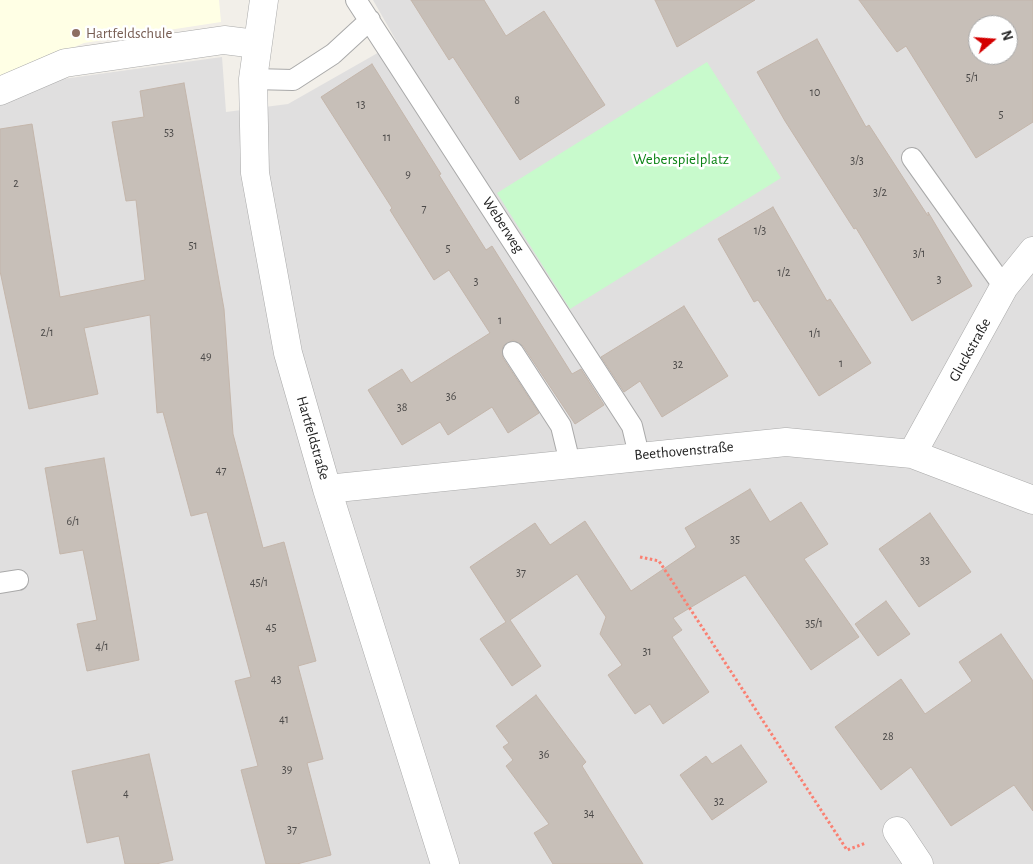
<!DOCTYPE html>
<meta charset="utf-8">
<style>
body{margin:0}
#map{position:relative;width:1033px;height:864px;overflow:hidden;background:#f2efe9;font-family:"Alegreya Sans",sans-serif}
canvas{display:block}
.north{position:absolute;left:968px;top:15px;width:50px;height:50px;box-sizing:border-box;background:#fff;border:1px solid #a7a7a7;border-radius:50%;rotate:72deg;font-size:14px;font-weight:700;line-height:20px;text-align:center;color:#222}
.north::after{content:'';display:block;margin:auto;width:18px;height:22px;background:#d40000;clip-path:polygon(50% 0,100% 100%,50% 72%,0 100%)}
</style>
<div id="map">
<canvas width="1033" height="864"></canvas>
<div class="north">N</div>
</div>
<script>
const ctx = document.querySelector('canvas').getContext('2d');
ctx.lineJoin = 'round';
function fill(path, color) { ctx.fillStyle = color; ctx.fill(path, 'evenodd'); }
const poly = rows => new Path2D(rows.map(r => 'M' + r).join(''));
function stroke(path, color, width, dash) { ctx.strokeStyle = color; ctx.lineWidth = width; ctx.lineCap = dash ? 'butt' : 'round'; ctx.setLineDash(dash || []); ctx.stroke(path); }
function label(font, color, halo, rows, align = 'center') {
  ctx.font = font + ' "Alegreya Sans",sans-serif'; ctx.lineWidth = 5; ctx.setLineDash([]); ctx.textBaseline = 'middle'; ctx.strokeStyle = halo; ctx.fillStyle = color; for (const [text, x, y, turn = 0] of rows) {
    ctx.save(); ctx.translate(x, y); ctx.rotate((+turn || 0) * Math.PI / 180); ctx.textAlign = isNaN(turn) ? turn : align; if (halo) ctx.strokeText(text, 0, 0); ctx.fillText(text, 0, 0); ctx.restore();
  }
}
fill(poly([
 [373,0,1033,0,1033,864,0,864,0,104,63,79,222,57,226,112,288,104,397,42],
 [978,25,1008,25,1008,55,978,55]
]), '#e0dfdf');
fill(poly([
 [0,0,219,0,221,22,84,43,0,78]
]), '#ffffe5');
fill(poly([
 [707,62,781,178,570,309,497,193]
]), '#c8facc');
const building = poly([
 [411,0,484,0,506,36,544,11,605,105,520,160,453,57,449,60,411,0],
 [655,0,755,0,677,47,655,0],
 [859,0,1033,0,1033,122,976,158,906,46,897,52,859,0],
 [978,25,1008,25,1008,55,978,55,978,25],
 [817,39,866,127,869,125,928,216,928,212,972,286,912,321,856,228,854,229,785,121,757,72,817,39],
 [372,64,441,174,439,175,486,250,492,246,572,374,581,369,604,405,575,424,523,346,513,340,503,346,503,358,539,413,508,433,492,407,448,435,440,422,402,445,368,390,402,369,411,383,490,333,449,270,434,280,390,210,392,208,321,97,372,64],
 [184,83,224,309,233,434,263,548,284,542,316,661,298,666,323,759,307,763,331,855,297,864,266,864,241,770,258,766,235,681,251,677,207,512,191,516,163,412,157,413,150,315,84,328,98,394,29,409,0,271,0,129,32,124,60,297,145,280,136,200,126,201,112,122,144,117,140,91,184,83],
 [773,207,827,301,830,299,871,363,819,396,758,300,754,302,718,239,773,207],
 [684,306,728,376,662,417,640,381,624,392,601,357,684,306],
 [104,458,139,660,87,671,77,624,97,620,83,550,60,554,45,468,104,458],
 [750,489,770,522,801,502,828,544,804,559,859,637,811,670,745,575,673,618,682,630,672,637,709,692,663,724,650,704,635,714,608,675,622,665,600,634,606,617,577,574,510,620,541,666,512,686,480,639,506,622,470,567,535,523,550,545,585,521,631,591,696,547,685,528,750,489],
 [930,513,971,572,919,607,879,549,930,513],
 [886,601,910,634,878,656,855,624,886,601],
 [1001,634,1033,681,1033,811,1014,785,951,826,911,767,881,790,835,727,901,679,925,714,972,681,959,662,1001,634],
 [536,695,586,762,582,766,643,864,553,864,534,833,549,824,506,766,513,760,503,747,509,743,496,726,536,695],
 [741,745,767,782,712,820,680,775,706,756,712,764,741,745],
 [149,754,173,860,156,864,125,864,119,836,87,843,72,771,149,754]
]);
fill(building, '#c7bfb8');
stroke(building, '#c4b6ab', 1);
const service = poly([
 [356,0,632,426,639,455],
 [253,79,293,80,333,54,370,20],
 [912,158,1004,287],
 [513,352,561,426,570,463],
 [0,583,18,580]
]);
const minor = poly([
 [264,0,253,79,255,173,288,353,327,489,445,864],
 [0,91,65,63,224,40,256,44],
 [912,454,1004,287,1033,251],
 [327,489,786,442,912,454,1033,500],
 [897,831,919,864]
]);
stroke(service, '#a9a9a9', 22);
stroke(minor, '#a9a9a9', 29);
stroke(poly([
 [640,557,659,561,847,850,866,843]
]), '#fa8072', 3, [2.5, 2.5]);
stroke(service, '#fff', 20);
stroke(minor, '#fff', 28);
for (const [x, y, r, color] of [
 [76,33,5,"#8d6e63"]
]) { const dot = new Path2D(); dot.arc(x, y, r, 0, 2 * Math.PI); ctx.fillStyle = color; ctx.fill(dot); stroke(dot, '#fff', 2); }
label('12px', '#4b4948', null, [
 ["5/1",972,77],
 ["10",815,92],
 ["8",517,100],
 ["13",361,104],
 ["5",1001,114],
 ["53",169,132],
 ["11",387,137],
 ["3/3",857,160],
 ["9",408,174],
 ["2",16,183],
 ["3/2",880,192],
 ["7",424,208],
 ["1/3",760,230],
 ["51",193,245],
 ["5",448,248],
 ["3/1",919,253],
 ["1/2",784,272],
 ["3",939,279],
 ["3",476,281],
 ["1",500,320],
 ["2/1",47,332],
 ["1/1",815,333],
 ["49",206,356],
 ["1",841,363],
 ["32",678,364],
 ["36",451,396],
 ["38",402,407],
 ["47",221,470],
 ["6/1",73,521],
 ["35",735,539],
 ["33",925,560],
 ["37",521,572],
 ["45/1",259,582],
 ["35/1",814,623],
 ["45",271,627],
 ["4/1",102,646],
 ["31",647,651],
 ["43",276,679],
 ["41",284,719],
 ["28",888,736],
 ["36",544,754],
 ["39",287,769],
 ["4",126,793],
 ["32",719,801],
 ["34",589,813],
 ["37",292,829]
]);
label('15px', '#785e54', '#fff', [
 ["Hartfeldschule",86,33]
], 'left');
label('15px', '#0c8416', '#fff', [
 ["Weberspielplatz",681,159]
]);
label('15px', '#222', '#fff', [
 ["Weberweg",503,225,57],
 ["Gluckstraße",970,350,-61],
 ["Hartfeldstraße",313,438,74],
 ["Beethovenstraße",684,451,-5]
]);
</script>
